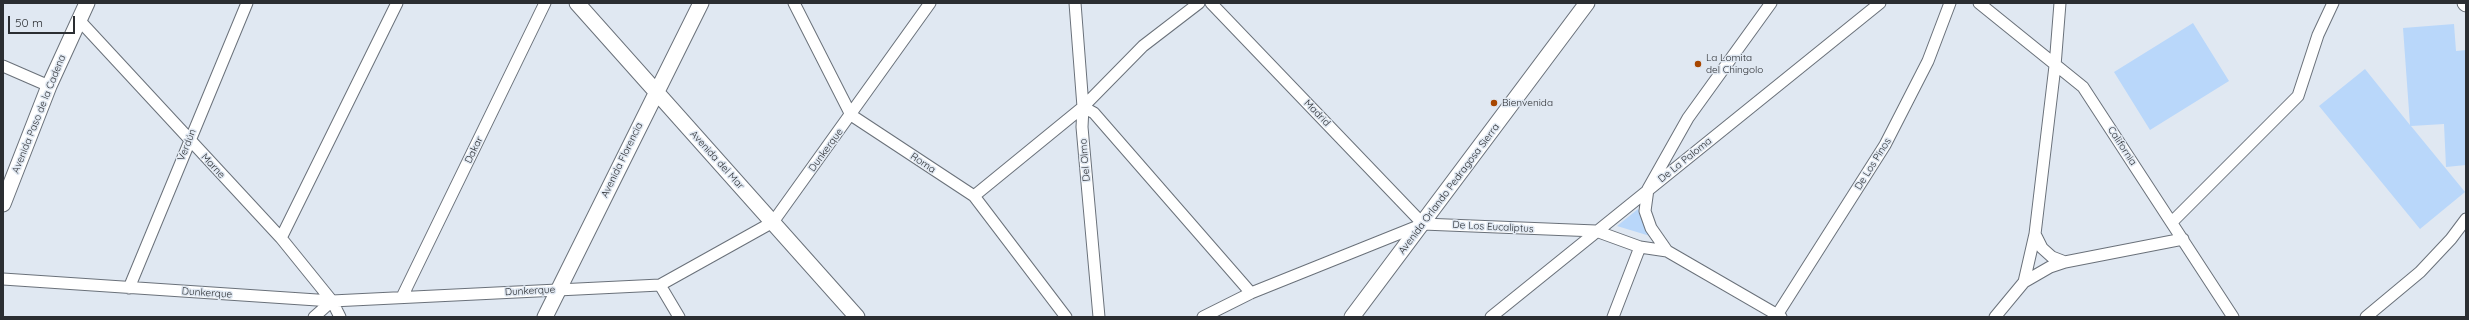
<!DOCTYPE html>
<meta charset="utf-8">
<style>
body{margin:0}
#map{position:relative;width:2469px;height:320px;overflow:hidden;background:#e0e8f2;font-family:Quicksand,sans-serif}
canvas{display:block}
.frame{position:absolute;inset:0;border:4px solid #2b2e32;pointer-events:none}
.scale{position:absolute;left:8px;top:16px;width:67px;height:18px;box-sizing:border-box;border:2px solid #2b2e32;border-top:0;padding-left:5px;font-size:12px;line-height:14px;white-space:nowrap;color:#2b2e32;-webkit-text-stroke:3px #e0e8f2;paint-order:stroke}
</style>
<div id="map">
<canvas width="2469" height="320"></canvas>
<div class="frame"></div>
<div class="scale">50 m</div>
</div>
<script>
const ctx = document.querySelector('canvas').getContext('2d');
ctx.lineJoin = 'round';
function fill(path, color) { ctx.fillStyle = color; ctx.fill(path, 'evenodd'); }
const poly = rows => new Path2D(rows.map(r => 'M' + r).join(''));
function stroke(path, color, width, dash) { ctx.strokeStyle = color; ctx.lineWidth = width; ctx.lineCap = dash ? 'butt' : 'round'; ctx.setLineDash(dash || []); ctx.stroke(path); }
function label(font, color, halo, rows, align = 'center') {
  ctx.font = font + ' Quicksand,sans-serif'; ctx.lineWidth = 3; ctx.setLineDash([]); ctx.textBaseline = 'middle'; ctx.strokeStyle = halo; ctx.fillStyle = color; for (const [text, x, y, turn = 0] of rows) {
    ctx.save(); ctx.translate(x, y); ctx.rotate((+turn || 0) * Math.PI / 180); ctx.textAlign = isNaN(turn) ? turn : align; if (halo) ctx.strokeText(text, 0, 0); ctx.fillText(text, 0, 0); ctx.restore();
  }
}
fill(poly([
 [2193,23,2229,81,2150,130,2114,72],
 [2454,24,2456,51,2466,50,2466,165,2446,167,2444,124,2411,126,2465,192,2420,229,2319,106,2365,69,2410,125,2403,28],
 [1638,209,1650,236,1617,226]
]), '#b9d7fa');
const street = poly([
 [794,3,851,115,974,196,1066,317],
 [1075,3,1083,107,1082,127,1099,317],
 [1211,3,1423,224],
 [1979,3,2083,87,2233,317],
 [79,20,281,238,332,301,340,317],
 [3,66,49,86],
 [1083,107,1094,113,1251,293],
 [974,196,1083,107,1143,46,1199,3],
 [2172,222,2298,96,2318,35,2333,3],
 [2035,234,2042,248,2052,257,2065,262],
 [281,238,397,3],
 [1667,251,1651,228,1645,211,1648,189,1688,118,1771,3],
 [3,279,332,301,660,285,773,222,930,3],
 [2024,282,2035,234,2055,66,2060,3],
 [660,285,679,317],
 [129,288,247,3],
 [402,297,545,3],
 [1777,315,1885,145,1928,61,1950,3],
 [314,317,332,301],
 [1203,317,1251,293,1423,224,1596,231,1640,247,1667,251,1781,317],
 [1491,317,1880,3],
 [1613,317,1640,247],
 [1995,317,2024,282,2050,267,2065,262,2183,239],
 [2366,317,2420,272,2451,239,2466,219]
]);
const secondary = poly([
 [577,3,857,317],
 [2465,3,2466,4],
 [3,204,49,86,87,3],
 [545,317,701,3],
 [1352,317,1587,3]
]);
stroke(street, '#6a717a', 13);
stroke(secondary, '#6a717a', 17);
stroke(street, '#fff', 11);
stroke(secondary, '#fff', 15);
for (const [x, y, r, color] of [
 [1698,64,4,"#a74600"],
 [1494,103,4,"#a74600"]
]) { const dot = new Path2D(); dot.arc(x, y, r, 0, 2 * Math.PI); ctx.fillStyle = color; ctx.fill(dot); stroke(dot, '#e0e8f2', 1.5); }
label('10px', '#2b2e32', '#e0e8f2', [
 ["La Lomita",1706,58],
 ["del Chingolo",1706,70],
 ["Bienvenida",1502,103]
], 'left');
label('10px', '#2b2e32', '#e0e8f2', [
 ["Madrid",1317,113,46],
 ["Avenida Paso de la Cadena",39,114,-68],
 ["Verdún",187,145,-68],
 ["California",2122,146,57],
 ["Dakar",474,150,-64],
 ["Dunkerque",826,150,-54],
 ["Avenida Florencia",622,160,-64],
 ["Avenida del Mar",717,160,48],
 ["Del Olmo",1085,160,-95],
 ["De La Paloma",1685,160,-39],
 ["Roma",923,163,34],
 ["De Los Pinos",1873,164,-58],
 ["Marne",213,166,47],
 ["Avenida Orlando Pedragosa Sierra",1449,189,-53],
 ["De Los Eucaliptus",1493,227,3],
 ["Dunkerque",530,291,-3],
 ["Dunkerque",207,293,4]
]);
</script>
